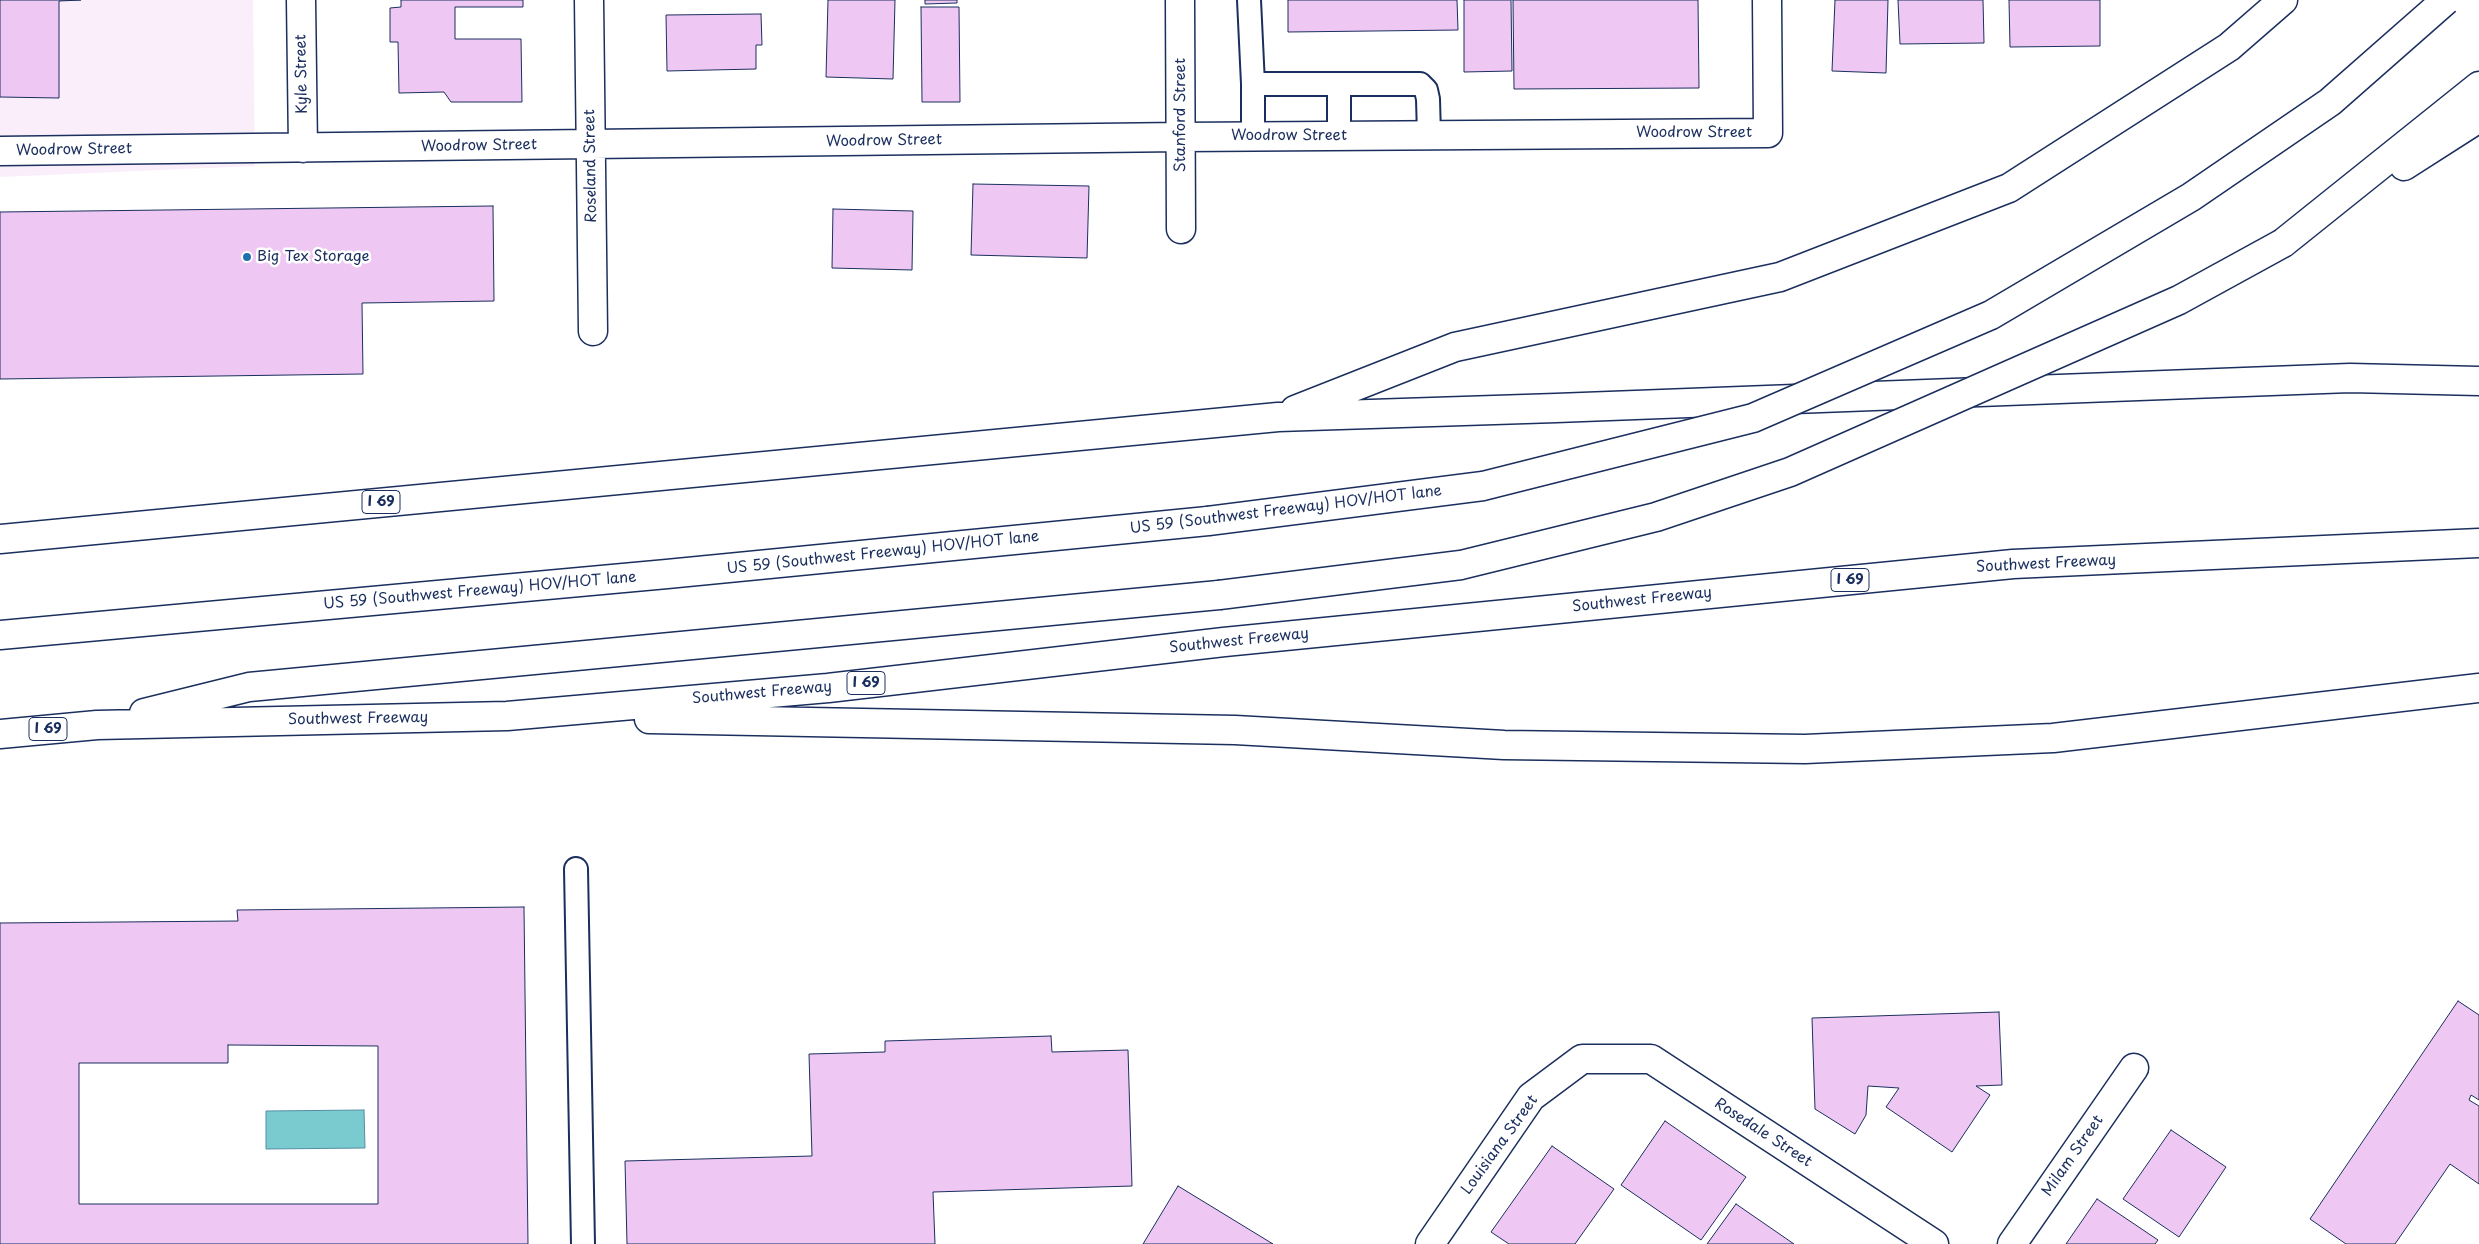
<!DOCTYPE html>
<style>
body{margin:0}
canvas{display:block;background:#fff}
</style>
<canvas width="2479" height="1244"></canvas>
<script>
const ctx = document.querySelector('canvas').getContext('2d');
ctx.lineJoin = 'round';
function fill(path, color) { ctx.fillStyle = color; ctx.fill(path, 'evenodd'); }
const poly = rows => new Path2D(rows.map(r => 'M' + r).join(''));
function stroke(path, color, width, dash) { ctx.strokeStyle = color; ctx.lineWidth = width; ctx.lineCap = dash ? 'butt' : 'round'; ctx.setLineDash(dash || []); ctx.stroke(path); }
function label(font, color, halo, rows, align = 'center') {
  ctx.font = font + ' "Playpen Sans",sans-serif'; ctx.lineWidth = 5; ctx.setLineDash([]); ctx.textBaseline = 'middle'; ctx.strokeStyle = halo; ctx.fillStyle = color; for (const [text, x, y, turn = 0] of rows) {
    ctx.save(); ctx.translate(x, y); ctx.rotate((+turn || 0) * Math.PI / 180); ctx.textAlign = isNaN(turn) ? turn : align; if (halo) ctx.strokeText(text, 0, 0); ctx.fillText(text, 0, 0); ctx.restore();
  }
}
fill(poly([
 [0,0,253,0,255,166,0,177]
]), '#faeefb');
const water = poly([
 [364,1110,365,1148,266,1149,266,1111,364,1110]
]);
fill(water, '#7acbd0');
stroke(water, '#548da2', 1);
const building = poly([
 [0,0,81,0,59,1,59,98,0,97,0,0],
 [401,0,523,0,523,7,455,7,455,39,521,39,522,102,451,102,444,92,399,93,398,42,390,42,390,8,401,7,401,0],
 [828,0,895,0,893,79,826,77,828,0],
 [925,0,957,0,957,3,925,4,925,0],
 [1288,0,1457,0,1458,30,1288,32,1288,0],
 [1464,0,1511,0,1512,71,1464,72,1464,0],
 [1513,0,1698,0,1699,88,1514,89,1513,0],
 [1835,0,1888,0,1886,73,1832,71,1835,0],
 [1898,0,1983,0,1984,43,1900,44,1898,0],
 [2009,0,2100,0,2100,46,2010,47,2009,0],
 [921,7,959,7,960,102,922,102,921,7],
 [761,14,762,45,756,45,756,69,667,71,666,15,761,14],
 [973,184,1089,186,1087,258,971,255,973,184],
 [493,206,494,301,362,303,363,374,0,379,0,212,493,206],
 [833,209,913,211,912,270,832,268,833,209],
 [524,907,528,1244,0,1244,0,923,238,921,237,910,524,907],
 [228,1045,378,1046,378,1204,79,1204,79,1063,228,1063,228,1045],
 [2458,1001,2479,1015,2479,1100,2471,1095,2469,1100,2479,1106,2479,1184,2450,1164,2395,1244,2346,1244,2310,1219,2458,1001],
 [1999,1012,2002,1085,1976,1086,1990,1095,1952,1152,1886,1107,1899,1088,1868,1086,1866,1115,1855,1134,1815,1109,1812,1018,1999,1012],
 [1051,1036,1052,1052,1128,1050,1132,1186,933,1192,935,1244,627,1244,625,1161,812,1156,809,1054,885,1052,885,1041,1051,1036],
 [1665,1121,1746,1177,1701,1240,1621,1185,1665,1121],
 [2171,1130,2226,1167,2179,1237,2123,1199,2171,1130],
 [1552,1146,1614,1189,1575,1244,1509,1244,1491,1232,1552,1146],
 [1178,1186,1273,1244,1143,1244,1178,1186],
 [2097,1199,2158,1240,2155,1244,2066,1244,2097,1199],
 [1736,1204,1794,1244,1707,1244,1736,1204]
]);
fill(building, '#eec8f3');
stroke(building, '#1b2f5e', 1);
const service = poly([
 [1249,0,1253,84,1420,84,1426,90,1428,99,1429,135],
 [1253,84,1253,136],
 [1339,84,1339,136],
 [576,869,583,1244]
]);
const minor = poly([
 [301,0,303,148],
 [589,0,593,331],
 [1180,0,1181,229],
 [0,151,1181,137,1768,133,1767,0],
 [1430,1244,1531,1097,1582,1059,1651,1059,1934,1244],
 [2012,1244,2134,1068]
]);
const motorway = poly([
 [2404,166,2479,118],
 [2283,243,2479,86],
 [1295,410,1455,347,1780,277,2009,188,2229,47,2283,0],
 [0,539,1278,417,1556,408,2350,378,2479,381],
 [0,635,667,574,1208,521],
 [144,713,249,687,1219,595],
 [649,719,1235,730,1504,745,1805,749,2053,738,2479,688],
 [0,734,97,725,507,716,828,688,1224,642,2013,564,2479,543]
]);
stroke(service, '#1b2f5e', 26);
stroke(minor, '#1b2f5e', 31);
stroke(motorway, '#1b2f5e', 31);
stroke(service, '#fff', 22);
stroke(minor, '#fff', 28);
stroke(motorway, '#fff', 28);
const motorwayBridge = poly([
 [1208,521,1483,486,1753,418,1991,315,2191,197,2330,102,2446,0],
 [1219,595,1461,565,1656,517,1790,472,2179,300,2283,243]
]);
stroke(motorwayBridge, '#1b2f5e', 31, []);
stroke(motorwayBridge, '#fff', 28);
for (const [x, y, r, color] of [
 [247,257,5,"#1f6fb2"]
]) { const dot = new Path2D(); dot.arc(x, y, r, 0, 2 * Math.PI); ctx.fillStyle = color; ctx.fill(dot); stroke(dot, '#fff', 2); }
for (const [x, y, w] of [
 [381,502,38],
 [1850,580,38],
 [866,683,38],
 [48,729,38]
]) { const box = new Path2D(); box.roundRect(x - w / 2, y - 11.5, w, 23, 4); ctx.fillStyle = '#fff'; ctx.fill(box); stroke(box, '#1b2f5e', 1); }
label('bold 14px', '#1b2f5e', null, [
 ["I 69",381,502],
 ["I 69",1850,580],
 ["I 69",866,683],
 ["I 69",48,729]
]);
label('15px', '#1b2f5e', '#fff', [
 ["Kyle Street",302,74,-91],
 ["Stanford Street",1181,115,-90],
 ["Woodrow Street",1694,133],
 ["Woodrow Street",1289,136],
 ["Woodrow Street",884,141,-1],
 ["Woodrow Street",479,146,-1],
 ["Woodrow Street",74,150,-1],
 ["Roseland Street",591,166,-91],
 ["US 59 (Southwest Freeway) HOV/HOT lane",1286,510,-7],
 ["US 59 (Southwest Freeway) HOV/HOT lane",883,553,-6],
 ["Southwest Freeway",2046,564,-3],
 ["US 59 (Southwest Freeway) HOV/HOT lane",480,591,-5],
 ["Southwest Freeway",1642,600,-6],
 ["Southwest Freeway",1239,641,-6],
 ["Southwest Freeway",762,693,-5],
 ["Southwest Freeway",358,719,-1],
 ["Rosedale Street",1763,1133,33],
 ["Louisiana Street",1500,1145,-54],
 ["Milam Street",2073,1156,-55]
]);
label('15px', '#1b2f5e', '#fff', [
 ["Big Tex Storage",257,257]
], 'left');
</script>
